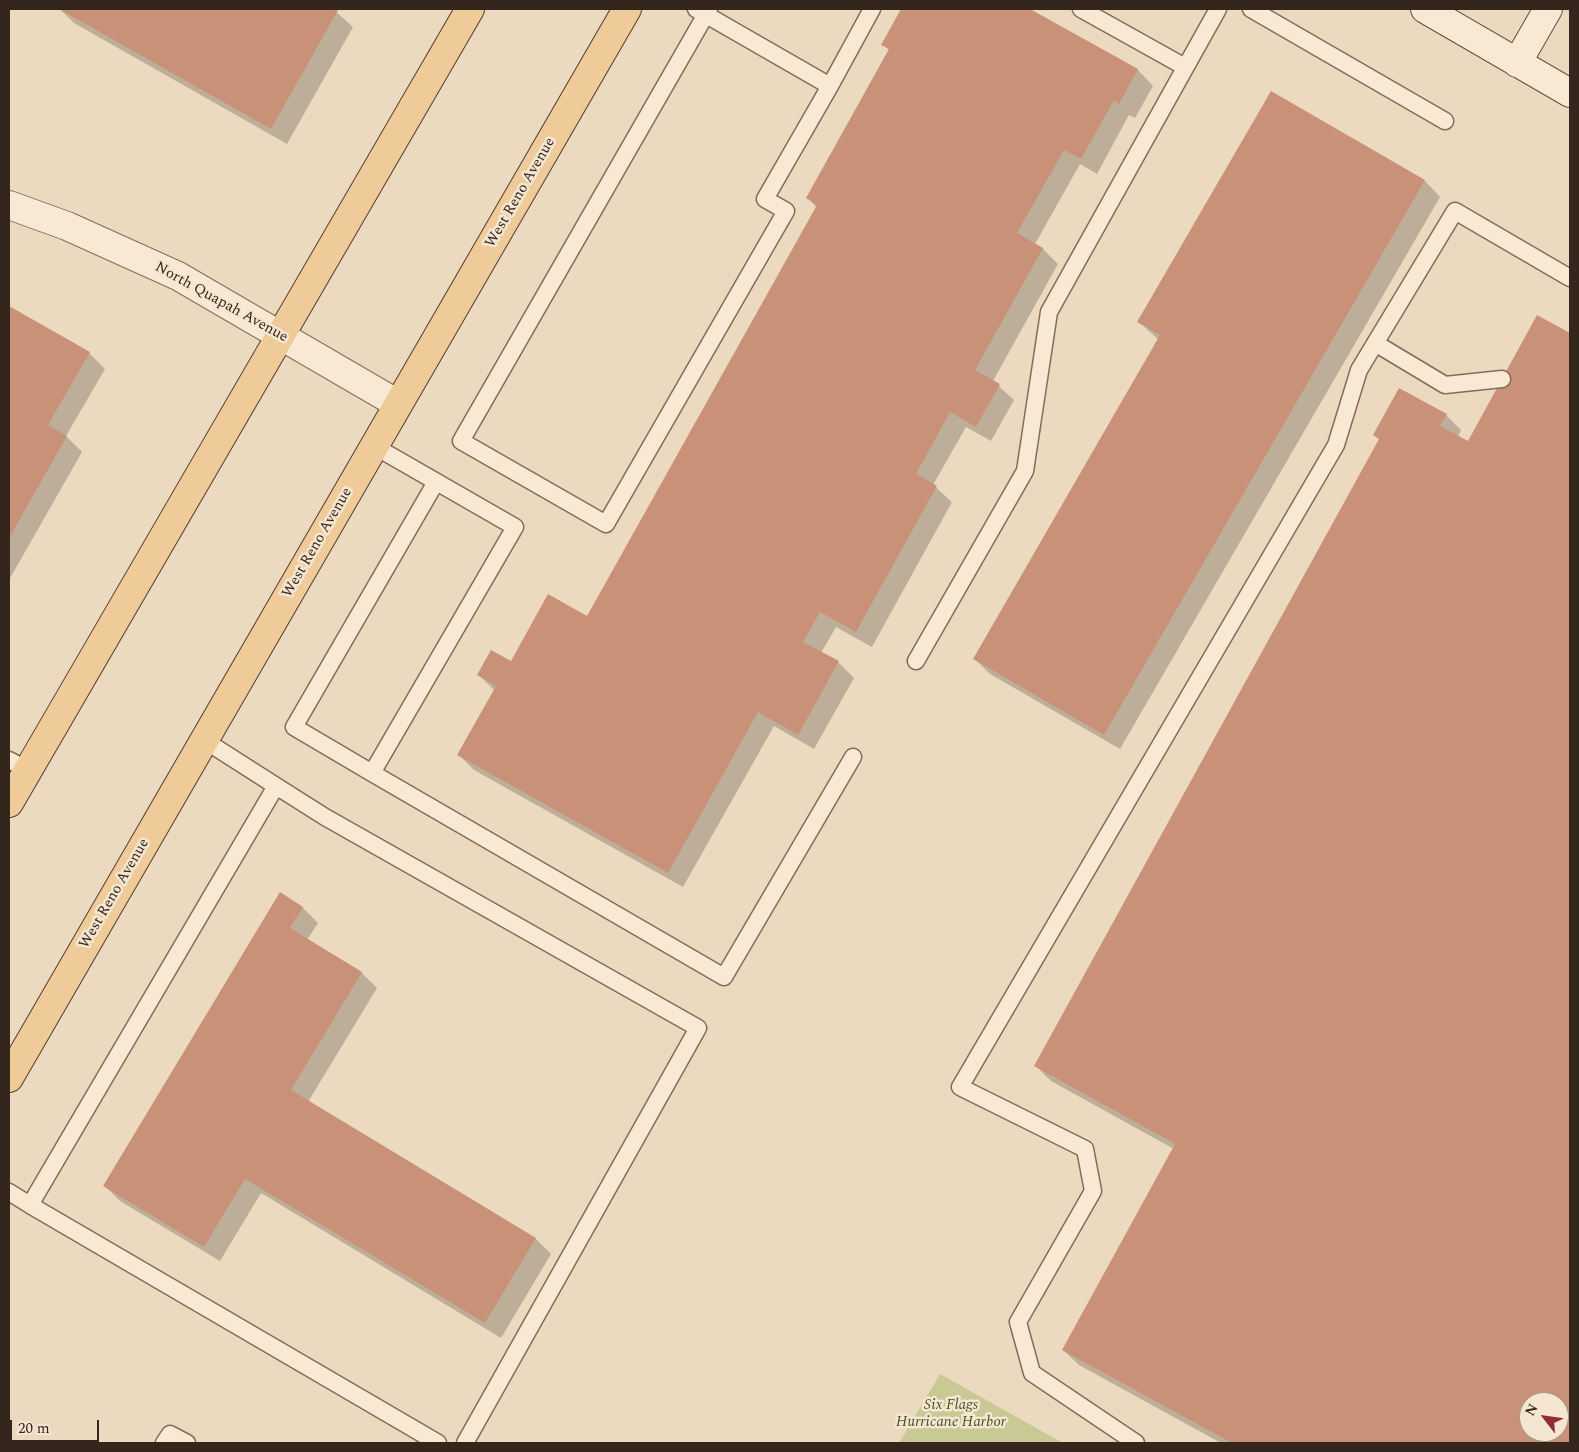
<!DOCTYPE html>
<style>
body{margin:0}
#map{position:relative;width:1579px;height:1452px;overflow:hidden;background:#ecdac0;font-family:Spectral,serif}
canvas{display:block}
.frame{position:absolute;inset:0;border:10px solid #35261d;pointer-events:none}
.north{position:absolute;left:1519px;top:1392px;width:50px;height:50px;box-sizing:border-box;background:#f4e6d0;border:1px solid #a89988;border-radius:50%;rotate:300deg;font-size:14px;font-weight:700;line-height:20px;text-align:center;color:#35261d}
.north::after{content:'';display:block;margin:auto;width:18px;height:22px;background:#912b37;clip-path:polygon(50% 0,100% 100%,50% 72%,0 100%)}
.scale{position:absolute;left:10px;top:1420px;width:89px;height:22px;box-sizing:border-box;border:2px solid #35261d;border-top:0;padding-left:6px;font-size:15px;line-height:18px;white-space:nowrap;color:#35261d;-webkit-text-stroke:4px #f4e6d0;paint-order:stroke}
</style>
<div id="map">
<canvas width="1579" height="1452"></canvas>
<div class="frame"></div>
<div class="north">N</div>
<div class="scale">20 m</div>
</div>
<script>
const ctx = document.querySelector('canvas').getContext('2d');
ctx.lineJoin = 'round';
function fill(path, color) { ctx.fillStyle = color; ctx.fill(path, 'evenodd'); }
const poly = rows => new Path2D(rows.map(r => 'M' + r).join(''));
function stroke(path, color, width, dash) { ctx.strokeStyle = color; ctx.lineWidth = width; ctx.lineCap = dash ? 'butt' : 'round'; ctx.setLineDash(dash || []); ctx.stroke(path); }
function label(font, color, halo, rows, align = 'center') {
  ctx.font = font + ' Spectral,serif'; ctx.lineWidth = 5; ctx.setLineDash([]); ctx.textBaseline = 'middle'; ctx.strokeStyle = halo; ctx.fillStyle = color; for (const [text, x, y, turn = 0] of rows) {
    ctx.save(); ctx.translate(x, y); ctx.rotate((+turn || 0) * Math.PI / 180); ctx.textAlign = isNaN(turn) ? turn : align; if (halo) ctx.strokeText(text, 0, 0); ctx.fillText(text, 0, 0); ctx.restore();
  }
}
fill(poly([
 [940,1374,1063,1443,899,1443]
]), '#c9c995');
fill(poly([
 [60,9,333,9,353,27,287,144,74,23],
 [903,9,1028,9,1138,70,1153,86,1135,118,1129,115,1097,174,1080,164,1035,244,1043,249,1058,264,993,381,1014,400,991,441,966,427,933,485,952,502,872,647,836,627,821,653,839,663,854,678,814,749,774,726,683,887,474,770,459,755,495,691,479,675,512,663,588,618,817,208,808,198,890,51,883,44],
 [1272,93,1425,181,1440,197,1120,749,990,674,975,659,1159,340,1139,322],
 [9,308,89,353,105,369,66,436,82,452,9,580],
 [1538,317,1570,335,1570,1443,1221,1443,1079,1365,1063,1350,1174,1149,1051,1081,1036,1066,1380,440,1374,435,1446,415,1461,430,1458,437,1468,442],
 [1529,1402,1559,1402,1559,1432,1529,1432],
 [302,907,318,923,307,940,362,973,377,988,308,1102,536,1239,551,1254,501,1338,261,1193,220,1261,120,1201,105,1186]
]), '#0003');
fill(poly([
 [59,9,336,9,338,10,271,129],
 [901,9,1030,9,1138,69,1119,104,1114,100,1081,159,1064,150,1017,233,1043,248,975,370,1000,384,976,427,950,412,916,474,937,486,856,632,820,612,803,642,839,661,798,735,758,712,668,873,457,755,496,686,477,675,491,650,511,661,548,594,587,616,817,205,806,198,889,49,881,45],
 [1271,91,1425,180,1104,735,973,659,1160,335,1137,322],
 [9,306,90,352,48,425,67,436,9,538],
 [1537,315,1570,333,1570,1443,1232,1443,1062,1350,1175,1144,1034,1066,1379,439,1373,435,1399,388,1447,414,1440,426,1468,441],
 [1529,1402,1559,1402,1559,1432,1529,1432],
 [280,892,303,907,290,928,362,972,291,1090,536,1238,485,1323,245,1179,204,1247,103,1186]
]), '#c99177');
const service = poly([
 [696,9,830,86,872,9],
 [709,9,461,441,606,524,786,211,765,199,830,86],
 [1081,9,1185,67],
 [1251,9,1445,121],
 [1375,343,1445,385,1502,379],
 [374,446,515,527,372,773,724,977,853,757],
 [916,661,1025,471,1049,312,1218,9],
 [9,760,28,770],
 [372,773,294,727,436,482],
 [276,786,325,817,698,1028,465,1443],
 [9,1192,30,1205,276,786,204,740],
 [30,1205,438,1443],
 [164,1443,170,1434,187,1443],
 [1136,1443,1032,1373,1018,1322,1093,1191,1085,1149,960,1087,1336,445,1359,370,1455,211,1570,278]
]);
const minor = poly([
 [9,205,67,226,178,276,398,404]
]);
const secondary = poly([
 [1425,9,1570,93],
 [1517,63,1548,9]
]);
const primary = poly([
 [9,803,470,9],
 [9,1078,627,9]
]);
stroke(service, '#846c59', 19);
stroke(minor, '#846c59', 30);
stroke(secondary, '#664d3c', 30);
stroke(primary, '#523b2d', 30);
stroke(service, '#f7e9d3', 16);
stroke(minor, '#f7e9d3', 28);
stroke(secondary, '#f7e9d3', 28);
stroke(primary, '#efcb99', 28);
label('15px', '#35261d', '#f4e6d0', [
 ["West Reno Avenue",521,193,-60],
 ["North Quapah Avenue",221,303,29],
 ["West Reno Avenue",318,543,-60],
 ["West Reno Avenue",115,894,-60]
]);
label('italic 15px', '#4a5024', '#f4e6d0', [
 ["Six Flags",951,1406],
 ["Hurricane Harbor",951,1423]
]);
</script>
